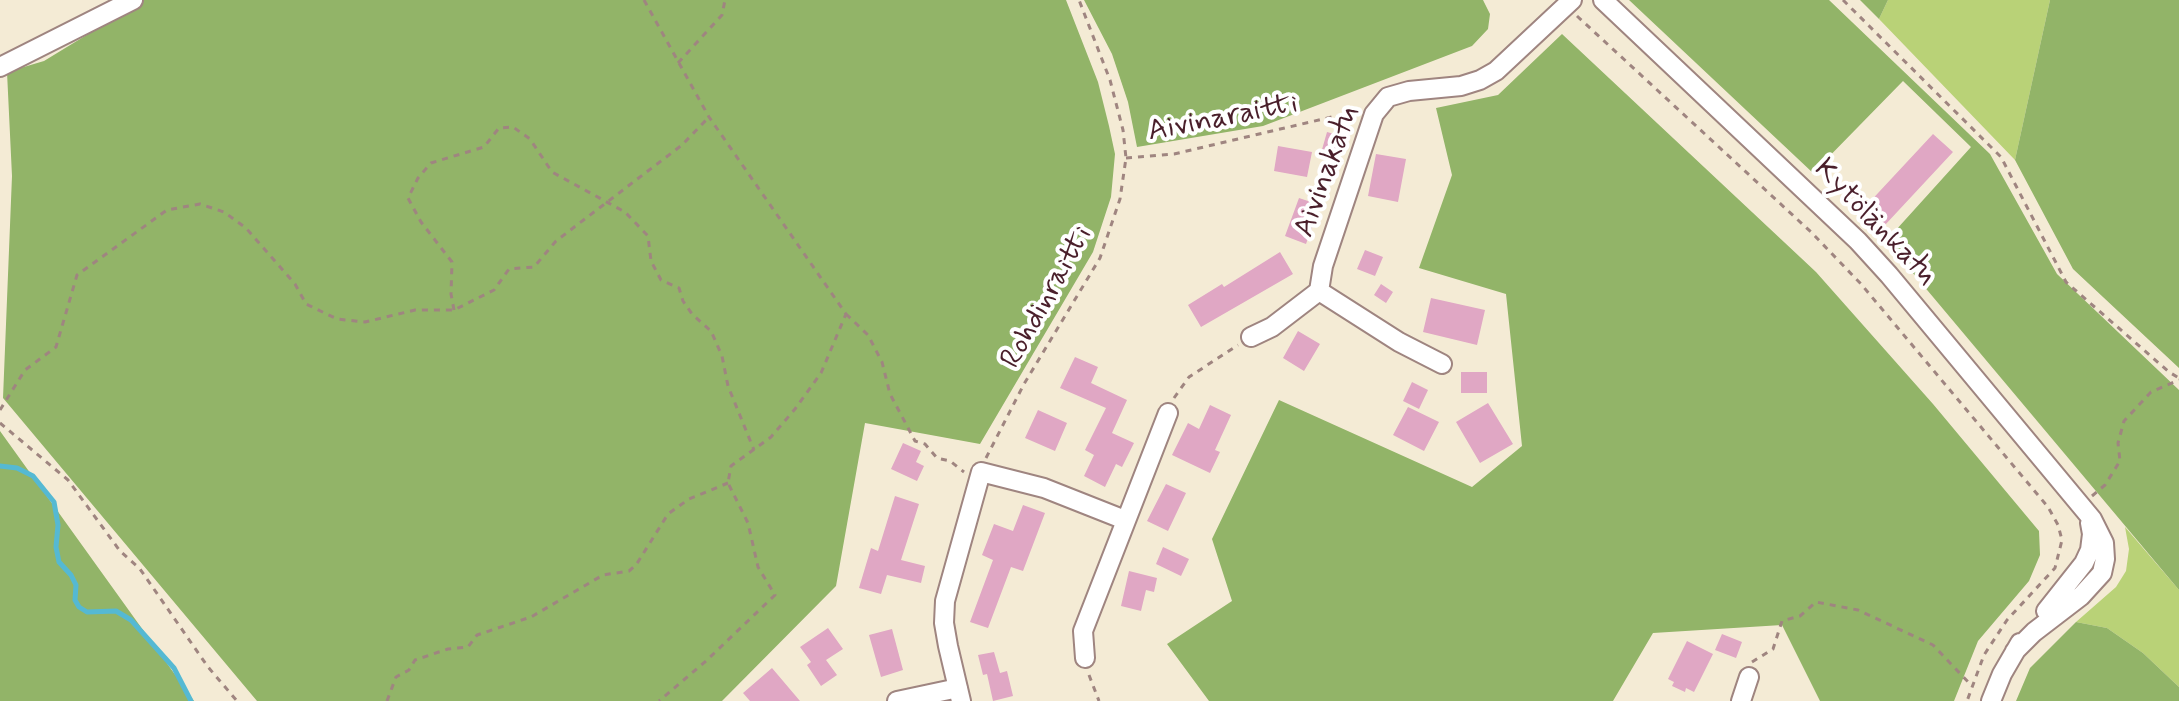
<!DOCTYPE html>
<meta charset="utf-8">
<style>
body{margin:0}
canvas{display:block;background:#f4ebd5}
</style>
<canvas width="2179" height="701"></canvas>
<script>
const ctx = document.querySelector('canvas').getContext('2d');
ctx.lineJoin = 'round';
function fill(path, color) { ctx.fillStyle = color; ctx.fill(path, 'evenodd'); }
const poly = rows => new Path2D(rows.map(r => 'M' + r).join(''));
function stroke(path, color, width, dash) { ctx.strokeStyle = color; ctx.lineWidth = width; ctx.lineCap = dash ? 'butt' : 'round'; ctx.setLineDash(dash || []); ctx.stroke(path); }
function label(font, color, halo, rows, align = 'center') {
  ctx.font = font + ' Mynerve,sans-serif'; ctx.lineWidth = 8; ctx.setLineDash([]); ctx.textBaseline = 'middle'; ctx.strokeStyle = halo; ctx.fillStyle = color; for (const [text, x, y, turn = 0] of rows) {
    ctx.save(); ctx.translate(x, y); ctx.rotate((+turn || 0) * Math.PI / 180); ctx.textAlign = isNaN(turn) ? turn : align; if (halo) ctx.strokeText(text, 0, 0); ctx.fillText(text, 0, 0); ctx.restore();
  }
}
fill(poly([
 [1888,0,2050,0,2015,160,1879,19],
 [2125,527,2179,590,2179,687,2143,653,2107,628,2076,622,2116,587,2126,571,2129,549]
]), '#b9d277');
fill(poly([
 [144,0,1066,0,1098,82,1109,126,1115,154,1111,197,1093,252,980,444,865,423,836,586,722,701,257,701,3,398,12,176,7,72,44,61],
 [1084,0,1483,0,1490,14,1488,29,1472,46,1263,126,1137,147,1128,102,1112,54],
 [1629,0,1829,0,1990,154,2057,274,2179,390,2179,590,1886,241,1971,147,1903,81,1813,173],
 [1860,0,1888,0,1879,19],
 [2050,0,2179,0,2179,368,2073,269,2015,160],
 [1562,34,1816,272,1933,404,2039,531,2040,555,2029,581,1978,641,1954,701,1820,701,1782,625,1653,633,1613,701,1209,701,1167,644,1232,601,1212,539,1279,400,1472,487,1522,446,1506,294,1419,268,1452,175,1436,108,1498,95],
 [0,431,194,701,0,701],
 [2076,622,2107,628,2143,653,2179,687,2179,701,2016,701,2030,668]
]), '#92b468');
stroke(poly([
 [0,466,17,468,33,476,54,502,58,525,56,547,59,562,71,575,76,585,75,600,79,607,87,612,116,611,131,620,174,668,191,701]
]), '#55b9d3', 5);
fill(poly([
 [1327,132,1341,136,1335,157,1321,153],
 [1933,134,1953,152,1885,225,1865,207],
 [1278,146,1312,152,1307,177,1274,171],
 [1376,154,1406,159,1398,202,1368,196],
 [1299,198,1320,205,1306,244,1285,236],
 [1365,250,1383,257,1375,276,1357,269],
 [1280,252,1293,274,1201,327,1188,305,1222,284,1224,287],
 [1381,284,1393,292,1386,303,1374,295],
 [1431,298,1485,310,1477,345,1423,332],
 [1298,331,1320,344,1304,371,1283,358],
 [1075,357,1098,367,1091,383,1127,400,1112,433,1134,443,1122,467,1116,464,1105,487,1084,476,1094,455,1085,450,1106,408,1060,388],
 [1461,372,1487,372,1487,393,1461,393],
 [1412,382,1428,390,1419,409,1403,401],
 [1488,403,1513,444,1480,463,1456,422],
 [1210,405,1231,415,1215,450,1220,452,1210,473,1172,455,1188,423,1199,429],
 [1408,407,1439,422,1424,451,1393,435],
 [1038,410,1067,423,1055,451,1025,438],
 [903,443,921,451,916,462,924,466,917,481,891,469],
 [1166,484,1186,493,1168,531,1147,521],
 [895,496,919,504,901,560,925,566,921,583,887,575,881,594,859,588,871,548,878,551],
 [1023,505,1045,513,1023,571,1011,567,988,628,970,622,993,560,982,555,994,524,1013,531],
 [1163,547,1189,559,1181,576,1156,564],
 [1129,571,1157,578,1154,592,1146,590,1141,611,1121,606],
 [828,628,843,649,826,660,837,675,821,686,807,665,811,662,800,647],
 [892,629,903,670,881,677,869,635],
 [1722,634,1742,642,1736,658,1715,650],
 [1687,641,1713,654,1694,692,1686,688,1685,692,1672,686,1674,682,1668,679],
 [994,652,1000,673,1007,671,1013,696,993,701,987,674,983,675,978,655],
 [772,668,800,701,750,701,743,693]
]), '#e0a7c4');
const minor = poly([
 [1603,0,1858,241,1889,275,2092,519,2104,543,2105,559,2102,573,2081,596,2034,632,2015,651],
 [0,67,133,0],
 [1319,291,1399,342,1442,364],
 [1251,337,1272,327,1319,291,1323,266,1374,114,1388,97,1409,91,1461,86,1480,80,1496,71,1572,0],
 [2046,611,2084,563,2090,550,2092,534,2090,523],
 [1085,658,1083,631,1168,413],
 [897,701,958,688],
 [961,701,948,646,944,623,945,601,981,472,1044,488,1125,520],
 [1741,701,1749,677],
 [1991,701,2002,674,2020,643]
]);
stroke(minor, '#9f8580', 22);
stroke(poly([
 [644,0,709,117,846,314,821,373,795,409,771,437,731,466,728,483,748,523,758,567,775,595,706,661,659,701],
 [1843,0,2001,157,2066,282,2169,372,2179,378],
 [1577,16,1811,232,1861,284,2048,507,2058,525,2062,540,2055,568,2007,620,1984,655,1967,701],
 [678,63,722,15,725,0],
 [1126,158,1174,154,1357,111],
 [454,310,451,294,452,262,421,222,408,198,418,178,431,163,484,147,499,128,513,127,530,139,552,172,625,212,648,236,651,261,661,280,679,288,683,301,692,314,711,331,722,356,728,386,754,450],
 [846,314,868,335,882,362,890,394,915,441,925,444,937,458,950,461,964,472],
 [1174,398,1189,377,1238,345],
 [0,410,25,370,56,347,77,275,167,210,200,204,224,212,246,228,295,284,306,304,337,319,365,322,415,310,454,310,494,290,509,269,534,267,556,241,682,145,709,117],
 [0,423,68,480,120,551,140,569,208,667,237,701],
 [986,458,1024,384,1100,258,1120,199,1126,158,1123,130,1110,80,1079,0],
 [2092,496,2105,485,2120,461,2118,443,2124,421,2151,392,2179,380],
 [1752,662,1773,649,1782,621,1800,616,1816,602,1858,610,1933,645,1971,685],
 [1089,675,1099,701],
 [387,701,396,677,409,670,415,660,448,649,468,647,477,635,531,617,603,575,629,571,636,565,668,514,689,499,728,483]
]), '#9f8580', 3, [6, 6]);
stroke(minor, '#fff', 18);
label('30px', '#4a1f2b', '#fff', [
 ["Aivinaraitti",1223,119,-11],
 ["Aivinakatu",1328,172,-70],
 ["Kytölänkatu",1874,223,46],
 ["Rohdinraitti",1048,298,-61]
]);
</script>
